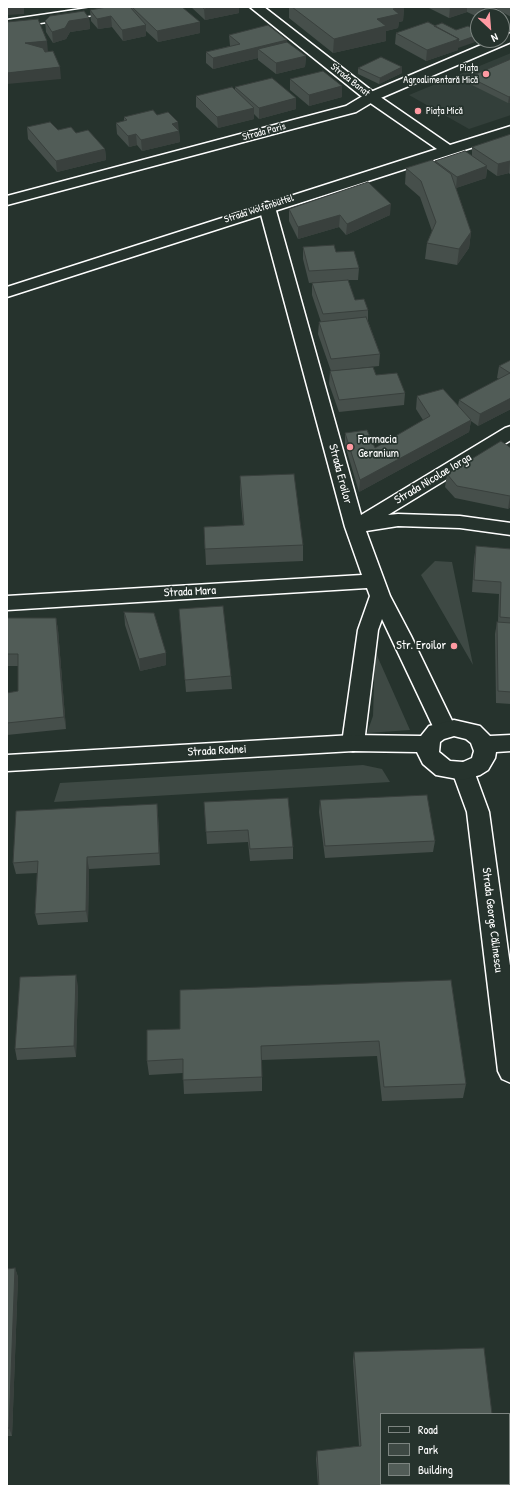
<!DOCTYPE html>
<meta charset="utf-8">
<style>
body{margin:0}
#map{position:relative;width:518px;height:1493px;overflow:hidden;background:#26332d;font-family:"Patrick Hand",sans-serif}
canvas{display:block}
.frame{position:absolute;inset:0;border:8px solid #fff;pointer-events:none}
.legend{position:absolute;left:380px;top:1413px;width:130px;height:72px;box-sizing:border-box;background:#26332d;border:1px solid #7d8581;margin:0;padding:5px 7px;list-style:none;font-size:12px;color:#fff}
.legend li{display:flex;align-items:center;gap:8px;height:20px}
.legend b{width:20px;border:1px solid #7d8581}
.north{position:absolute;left:470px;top:8px;width:40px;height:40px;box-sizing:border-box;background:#26332d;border:1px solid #7d8581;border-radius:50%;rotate:154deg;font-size:11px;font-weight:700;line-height:16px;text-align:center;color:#fff}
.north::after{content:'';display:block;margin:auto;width:14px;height:18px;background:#ff9aa2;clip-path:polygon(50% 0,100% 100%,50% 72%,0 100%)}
</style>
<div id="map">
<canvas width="518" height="1493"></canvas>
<div class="frame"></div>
<ul class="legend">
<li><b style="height:5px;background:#26332d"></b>Road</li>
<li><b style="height:11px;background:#3e4944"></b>Park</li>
<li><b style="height:11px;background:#515c57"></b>Building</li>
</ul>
<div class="north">N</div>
</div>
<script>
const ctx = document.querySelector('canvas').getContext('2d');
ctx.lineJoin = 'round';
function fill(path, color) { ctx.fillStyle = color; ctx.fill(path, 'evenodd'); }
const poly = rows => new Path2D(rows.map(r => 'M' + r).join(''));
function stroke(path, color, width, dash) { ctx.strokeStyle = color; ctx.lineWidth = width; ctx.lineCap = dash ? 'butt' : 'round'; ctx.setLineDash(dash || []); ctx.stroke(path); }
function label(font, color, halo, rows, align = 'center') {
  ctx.font = font + ' "Patrick Hand",sans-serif'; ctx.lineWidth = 3.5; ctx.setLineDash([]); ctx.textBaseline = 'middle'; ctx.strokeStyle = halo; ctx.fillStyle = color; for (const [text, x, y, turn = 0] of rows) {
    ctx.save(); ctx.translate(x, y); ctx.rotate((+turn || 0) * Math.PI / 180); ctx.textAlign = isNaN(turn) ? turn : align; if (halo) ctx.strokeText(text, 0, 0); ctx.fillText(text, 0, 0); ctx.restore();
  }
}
fill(poly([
 [511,53,511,115,469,129,409,95]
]), '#333f3a');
fill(poly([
 [435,561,452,562,473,665,421,575],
 [375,651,410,730,367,733,373,716],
 [363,765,382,769,390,782,54,802,60,783]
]), '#3e4944');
const minor = poly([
 [95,7,126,7,124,10,120,11,7,28,7,20,95,7],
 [511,33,511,42,376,100,356,112,7,205,7,196,346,106,366,94,493,40,502,40,502,36,511,33],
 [267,202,272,204,275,207,361,515,505,428,511,426,511,440,388,515,398,514,460,516,511,523,511,535,460,528,398,526,366,531,390,596,411,636,456,729,453,735,445,737,437,735,382,619,378,630,364,743,361,749,353,751,345,749,342,743,358,630,370,596,367,588,7,610,7,596,362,575,345,527,259,207,262,204,267,202],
 [463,762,471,765,474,771,489,812,511,973,511,1083,502,1079,498,1071,467,812,452,771,455,765,463,762]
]);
const major = poly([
 [250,7,264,7,376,94,450,145,511,126,511,135,7,297,7,287,437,149,366,100,250,7],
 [454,720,480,726,490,736,511,735,511,751,496,752,495,758,488,770,480,775,463,780,436,775,423,764,417,752,353,751,7,771,7,755,353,735,421,736,429,726,454,720],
 [454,736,466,739,471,743,474,751,472,758,463,762,450,761,439,752,440,742,444,739,454,736]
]);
stroke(minor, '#fff', 3);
stroke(major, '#fff', 3);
fill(minor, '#26332d');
fill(major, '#26332d');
fill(poly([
 [107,7,182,7,200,33,158,42,146,31,146,36,123,41,112,27,98,29,91,21,90,10],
 [191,7,239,7,239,13,205,20],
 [289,7,404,7,403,21,399,22,398,28,386,31,386,41,333,53,289,18],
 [427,7,511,7,511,17,497,9,496,16,478,16,478,17,467,12,449,18],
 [89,18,90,29,70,32,66,39,53,43,46,32,45,21],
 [434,26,456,30,458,50,426,61,395,44,396,33],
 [229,35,287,42,306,56,305,67,276,74,258,60,258,58,213,69,206,63,206,52,230,46],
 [511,59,511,102,508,103,468,83,469,77],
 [358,68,402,73,379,84,358,74],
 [290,79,342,97,309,106,290,90],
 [235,87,296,109,259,119,254,114,254,119,218,128,196,107,196,96,235,91],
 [157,115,179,131,180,142,142,151,137,145,129,147,117,134,116,123,124,121,124,117],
 [27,127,58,130,76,133,105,149,106,160,57,172,28,139],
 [511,134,511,176,509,173,497,176,487,169,486,178,456,188,471,232,469,248,457,265,425,259,427,243,432,231,420,197,405,184,406,168,435,162,472,156,472,147],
 [289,209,390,215,346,235,339,227,298,239,289,221],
 [303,247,336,252,359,268,358,280,348,280,355,300,368,310,368,321,380,354,379,366,331,371,318,334,319,322,321,322,312,295,312,283,332,281,309,283,303,259],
 [511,360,511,409,478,426,471,421,469,432,359,492,345,445,345,433,375,448,423,420,416,409,417,396,458,406,459,400,499,379,497,378,499,366],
 [330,371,376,375,405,393,404,405,339,412,329,384],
 [511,448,511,507,508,509,455,498,445,487,447,474],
 [240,476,303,545,303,561,206,565,204,527,243,525,240,492],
 [476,546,511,549,511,704,496,703,495,634,497,622,498,622,499,594,472,592,474,559],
 [179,609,231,676,232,689,186,692],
 [124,612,166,665,140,671,125,625],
 [7,618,56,618,58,630,66,729,7,735,7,693,18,691,18,666,7,666],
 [320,800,435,841,433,852,325,858,319,812],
 [204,802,293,847,293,859,250,861,248,842,207,844],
 [157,804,158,815,160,865,89,869,88,922,38,925,35,914,37,873,16,874,13,863],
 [451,980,466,1084,463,1098,382,1101,377,1056,262,1060,262,1091,184,1094,183,1073,149,1075,147,1061,180,1029],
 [78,986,76,1057,17,1060,15,1049],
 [15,1268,18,1277,12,1436,7,1436,7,1269],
 [354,1352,381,1414,457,1486,318,1486,316,1459,317,1451,359,1446,353,1361]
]), '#464f4b');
fill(poly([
 [7,7,24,7,24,14,7,15],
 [65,7,75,7,66,8],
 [215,7,239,7,239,13,205,20,204,9],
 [404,7,403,21,399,22,398,28,386,31,386,41,333,53,334,39,377,19,393,9],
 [450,7,467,7,467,12,449,18],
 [497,7,496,16,486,16,487,10],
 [111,16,112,27,98,29,97,19],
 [89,18,90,29,70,32,66,39,53,43,52,32,69,21],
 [200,22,200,33,158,42,157,31],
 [146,25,146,36,123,41,122,30],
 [478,35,478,40,481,40,458,48,458,50,426,61,427,50,459,39],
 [287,40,286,51,258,49,258,58,213,69,213,58],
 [47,41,48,52,26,54,25,43],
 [306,56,305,67,276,74,276,63],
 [60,67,61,79,7,84,7,73],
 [402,67,402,73,379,84,380,78],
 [342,86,342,97,309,106,309,95],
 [511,96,511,102,508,103,509,97],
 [296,98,296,109,259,119,259,108],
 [254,108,254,119,218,128,217,117],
 [178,122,180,142,142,151,141,140,172,124],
 [136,134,137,145,129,147,128,136],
 [105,149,106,160,57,172,56,161],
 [510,161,509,173,497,176,498,164],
 [487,166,486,178,456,188,457,177],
 [391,204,390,215,346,235,347,224],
 [340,215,339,227,298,239,298,227],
 [471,232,469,248,457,265,459,249],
 [511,398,511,409,478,426,480,414],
 [471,420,469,432,359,492,360,480],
 [510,496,511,496,511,507,508,509],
 [56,618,58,630,66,729,64,717],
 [166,653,166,665,140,671,139,659],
 [157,804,158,815,160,865,159,853],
 [87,857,89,869,88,922,86,911],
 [76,975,78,986,76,1057,74,1046],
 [15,1268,18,1277,12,1436,9,1428]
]), '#39403d');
const building = poly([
 [107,7,130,7,146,25,122,30,111,16,97,19,90,10,107,7],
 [132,7,182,7,200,22,157,31,132,7],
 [202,7,215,7,204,9,202,7],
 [292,7,403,7,393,9,399,14,377,19,386,26,334,39,292,7],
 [480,7,496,7,487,10,480,7],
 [84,11,89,18,69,21,65,28,52,32,45,21,50,16,84,11],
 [38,19,47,41,25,43,43,48,45,52,53,51,60,67,7,73,7,22,38,19],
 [428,22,459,39,427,50,396,33,428,22],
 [442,23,456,30,468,26,478,32,478,35,458,42,459,39,434,26,442,23],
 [268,25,287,40,213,58,206,52,240,44,229,35,268,25],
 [287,42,306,56,276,63,258,49,287,42],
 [381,57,402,67,380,78,358,68,381,57],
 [511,59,511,96,509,97,469,77,511,59],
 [323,71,342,86,309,95,290,79,323,71],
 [272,78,296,98,259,108,235,87,272,78],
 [232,87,254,108,217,117,196,96,232,87],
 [153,110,157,115,168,112,178,122,172,124,179,131,141,140,136,134,128,136,116,123,127,120,124,117,153,110],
 [50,122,58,130,71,127,76,133,88,130,105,149,56,161,27,127,50,122],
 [511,134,511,162,510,161,498,164,472,147,511,134],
 [465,151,487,166,457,177,435,161,465,151],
 [432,160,451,174,471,232,459,249,427,243,436,222,421,181,406,168,432,160],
 [368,182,391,204,347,224,340,215,298,227,289,209,368,182],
 [334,245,336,252,354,251,359,268,309,271,303,247,334,245],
 [348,280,355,300,364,299,368,310,323,314,312,283,348,280],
 [366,317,380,354,331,359,319,322,366,317],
 [511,360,511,398,480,414,459,400,510,373,499,366,511,360],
 [373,367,376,375,397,373,405,393,339,400,330,371,373,367],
 [443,389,471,420,360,480,345,433,367,430,375,448,430,416,417,396,443,389],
 [501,441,511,448,511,496,510,496,457,486,447,474,501,441],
 [294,474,303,545,205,549,204,527,244,525,240,476,294,474],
 [476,546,511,549,511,618,500,617,501,582,474,580,476,546],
 [223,606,231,676,185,680,179,609,223,606],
 [124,612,154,613,166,653,139,659,124,612],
 [7,618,56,618,64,717,7,723,7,693,18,691,18,654,7,654,7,618],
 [497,622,511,623,511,692,498,691,497,622],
 [427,795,435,841,325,846,320,800,427,795],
 [288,798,293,847,250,849,248,830,206,832,204,802,288,798],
 [157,804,159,853,87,857,86,911,35,914,38,861,13,863,16,811,157,804],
 [76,975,74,1046,15,1049,20,977,76,975],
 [451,980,466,1084,384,1087,379,1041,261,1046,262,1077,183,1080,183,1059,147,1061,147,1030,180,1029,180,990,451,980],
 [15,1268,9,1428,7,1428,7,1269,15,1268],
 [484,1348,492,1414,381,1414,381,1484,457,1484,457,1486,319,1486,317,1451,361,1446,354,1352,484,1348]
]);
fill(building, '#515c57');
stroke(building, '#39403d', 1);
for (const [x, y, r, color] of [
 [486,74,4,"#ff9aa2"],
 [418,111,4,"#ff9aa2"],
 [350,447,4,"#ff9aa2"],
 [454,646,4,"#ff9aa2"]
]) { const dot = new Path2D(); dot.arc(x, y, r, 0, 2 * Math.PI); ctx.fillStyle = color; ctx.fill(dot); stroke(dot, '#26332d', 1.5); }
label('10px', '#fff', '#26332d', [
 ["Piața",478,68],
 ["Agroalimentară Mică",478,80],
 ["Piața Mică",426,111,"left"]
], 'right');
label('10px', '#fff', '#26332d', [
 ["Strada Banat",350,80,38],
 ["Strada Paris",264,132,-15],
 ["Strada Wolfenbüttel",259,209,-18]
]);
label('12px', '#fff', '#26332d', [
 ["Farmacia",358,440],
 ["Geranium",358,454],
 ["Str. Eroilor",446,646,"right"]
], 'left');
label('12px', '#fff', '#26332d', [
 ["Strada Eroilor",340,474,75],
 ["Strada Nicolae Iorga",433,479,-31],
 ["Strada Mara",190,592,-3],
 ["Strada Rodnei",217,751,-3],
 ["Strada George Călinescu",492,920,83]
]);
</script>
